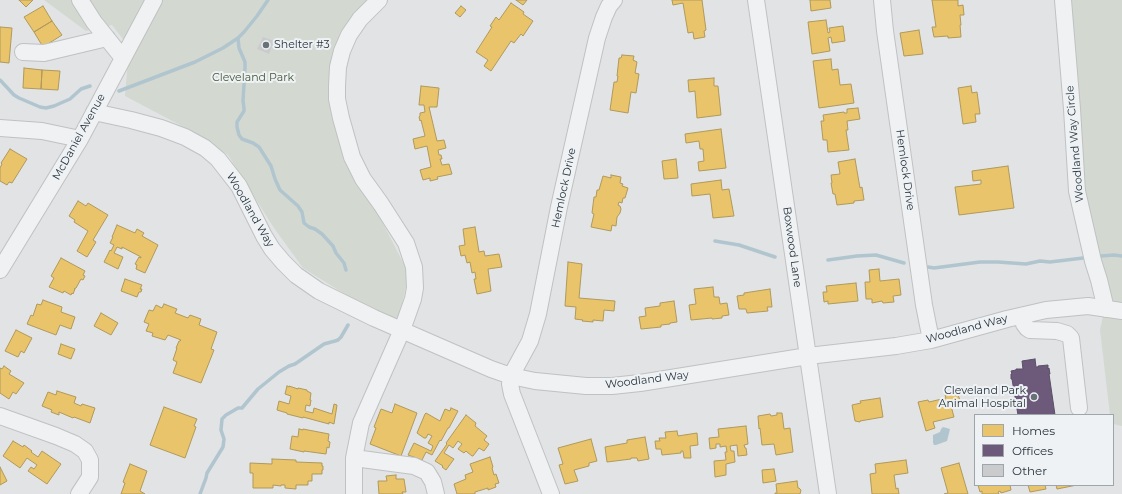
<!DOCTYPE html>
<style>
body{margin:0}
#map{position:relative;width:1122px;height:494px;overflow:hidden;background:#e1e3e5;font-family:Montserrat,sans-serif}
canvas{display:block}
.legend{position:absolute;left:974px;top:414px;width:140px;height:72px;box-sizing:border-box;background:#eef2f5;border:1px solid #9fa6ab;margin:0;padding:5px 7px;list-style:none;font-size:12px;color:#29343d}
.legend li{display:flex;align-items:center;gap:8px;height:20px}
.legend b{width:20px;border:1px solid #9fa6ab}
</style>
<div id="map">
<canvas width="1122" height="494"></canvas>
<ul class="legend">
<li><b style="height:11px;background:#e9c46a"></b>Homes</li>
<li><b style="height:11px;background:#6d597a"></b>Offices</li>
<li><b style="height:11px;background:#c9cbcd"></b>Other</li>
</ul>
</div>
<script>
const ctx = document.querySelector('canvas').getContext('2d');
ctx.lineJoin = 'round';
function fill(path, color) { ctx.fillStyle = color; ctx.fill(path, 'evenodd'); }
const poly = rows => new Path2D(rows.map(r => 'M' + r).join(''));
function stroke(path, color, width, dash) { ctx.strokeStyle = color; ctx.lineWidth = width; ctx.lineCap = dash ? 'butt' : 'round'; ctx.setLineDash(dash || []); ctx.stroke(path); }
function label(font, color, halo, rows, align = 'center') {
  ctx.font = font + ' Montserrat,sans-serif'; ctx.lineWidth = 4; ctx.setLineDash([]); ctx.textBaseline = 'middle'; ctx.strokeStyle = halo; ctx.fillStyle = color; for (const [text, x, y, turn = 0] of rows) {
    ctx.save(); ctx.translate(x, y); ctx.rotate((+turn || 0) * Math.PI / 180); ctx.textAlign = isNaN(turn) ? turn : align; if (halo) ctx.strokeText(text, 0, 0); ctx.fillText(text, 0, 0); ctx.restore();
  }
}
fill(poly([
 [44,0,374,0,330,91,347,166,376,210,409,274,398,321,351,298,303,268,274,228,228,155,195,133,125,96,129,47,112,25,86,31],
 [1071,0,1122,0,1122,426,1113,424,1113,415,1110,415,1100,330,1108,292,1089,216,1083,167]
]), '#d3d9d1');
fill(poly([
 [943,427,950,429,947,441,936,445,934,445,933,443,933,435,940,432,941,429]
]), '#b1c5cf');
const homes = poly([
 [19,0,33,0,26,7,19,0],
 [516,0,527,0,523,5,516,0],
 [672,0,702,0,706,30,704,31,705,37,694,39,693,32,688,33,683,3,673,5,672,0],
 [810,0,830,0,831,8,811,11,810,0],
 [932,0,958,0,958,6,963,5,964,15,960,15,961,25,960,25,961,37,948,38,948,36,934,37,932,27,936,27,932,0],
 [511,3,524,12,523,14,533,21,523,36,521,34,514,43,511,41,491,71,484,66,488,60,476,52,492,27,490,26,496,17,499,20,511,3],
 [43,6,52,21,34,32,24,17,43,6],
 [461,6,466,10,460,17,455,13,461,6],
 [826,20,828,33,830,32,829,28,843,26,845,41,832,43,831,37,828,38,830,51,812,54,808,22,826,20],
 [52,21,62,35,43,47,34,32,52,21],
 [0,27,12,28,9,63,0,62,0,27],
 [919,30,923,54,904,56,900,33,919,30],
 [622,55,634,56,633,60,637,62,635,73,639,74,636,93,631,92,628,113,610,110,614,82,617,82,618,76,617,76,619,58,621,58,622,55],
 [831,59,832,70,838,69,840,85,851,84,854,103,819,108,813,61,831,59],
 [24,68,42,70,41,89,23,88,24,68],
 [42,70,60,71,58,90,41,89,42,70],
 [714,78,714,86,718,86,721,115,697,118,695,91,689,92,688,80,714,78],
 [421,86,439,88,437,107,429,107,437,141,444,140,446,148,438,150,439,155,441,155,442,159,440,159,442,165,449,164,452,174,437,177,438,179,430,181,430,178,423,180,420,170,431,167,427,146,415,149,413,139,425,136,421,120,420,121,419,117,420,116,420,113,425,112,424,105,419,105,421,86],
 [971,86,972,93,977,92,980,114,975,114,976,122,963,124,958,88,971,86],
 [858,108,860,119,847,121,848,130,846,130,849,150,828,152,827,140,823,140,821,121,824,121,823,115,844,112,844,113,847,113,847,109,858,108],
 [721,129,726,168,699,171,698,162,704,161,703,149,700,149,699,141,686,143,685,134,721,129],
 [10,149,27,159,12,183,9,182,7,185,0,181,0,168,2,164,1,163,10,149],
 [676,159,678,178,664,179,662,161,676,159],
 [855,159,860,188,862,187,864,200,854,201,854,203,837,205,835,194,833,194,831,183,832,183,831,175,840,174,838,162,855,159],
 [1008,166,1014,208,959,215,955,187,981,184,981,180,973,181,972,171,1008,166],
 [611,175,621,177,620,183,623,184,622,186,628,188,625,198,623,198,622,203,619,202,618,205,620,206,621,209,620,213,617,217,616,226,612,225,611,231,591,227,594,214,592,213,594,197,596,197,597,190,599,190,603,176,611,178,611,175],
 [721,180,722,190,729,189,734,216,713,218,710,194,692,196,691,184,721,180],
 [78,201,86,206,88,203,108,215,93,240,96,242,87,257,77,251,88,231,74,222,75,220,69,216,78,201],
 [117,225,135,233,137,229,144,233,142,236,158,245,145,273,136,269,137,265,135,264,139,257,141,258,141,257,122,247,122,249,117,247,114,253,123,257,118,269,104,262,110,250,111,251,114,245,110,243,113,237,112,237,117,225],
 [475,227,479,252,484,251,485,256,499,254,502,267,488,269,491,291,477,294,474,279,476,279,475,272,472,273,470,262,467,263,465,255,461,256,459,246,465,245,463,229,475,227],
 [61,258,85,271,83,275,85,276,83,280,81,279,76,288,74,289,75,289,73,294,72,293,71,295,64,291,63,293,49,287,54,278,51,276,61,258],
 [568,262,582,264,579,298,615,301,614,311,604,310,603,321,593,320,593,322,582,321,583,320,575,319,576,307,565,306,568,262],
 [879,269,880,281,899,279,901,295,893,296,894,302,883,303,882,301,872,303,872,299,866,299,865,282,870,282,869,270,879,269],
 [125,279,142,285,140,289,142,289,141,292,139,292,137,297,121,291,125,279],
 [856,283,858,301,828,304,828,301,824,302,823,292,827,292,826,286,856,283],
 [713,287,714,297,719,297,720,304,727,303,729,315,722,316,722,318,712,319,712,318,691,320,689,305,696,304,694,289,713,287],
 [770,289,772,307,767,307,768,311,747,313,746,309,739,309,737,296,744,295,744,293,770,289],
 [43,300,62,307,61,312,75,317,71,329,60,325,56,335,27,324,31,315,33,316,37,304,41,305,43,300],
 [674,301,677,322,670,323,670,324,661,325,661,327,641,329,639,317,646,316,645,308,660,306,660,303,674,301],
 [164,304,177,309,175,313,188,318,190,315,201,319,199,325,217,332,211,349,214,350,201,383,173,373,177,362,173,360,177,348,176,348,179,341,180,341,181,340,168,335,165,340,152,336,153,333,146,331,149,324,144,322,149,310,153,311,156,305,162,308,164,304],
 [101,313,118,323,111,335,94,326,101,313],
 [16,330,32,338,24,353,21,351,18,357,5,351,16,330],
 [61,344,75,349,71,359,58,354,61,344],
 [4,366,11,371,9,374,24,383,16,394,13,392,9,399,0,393,0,368,2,369,4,366],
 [287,386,289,387,289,386,298,389,298,388,307,390,307,391,311,393,310,400,311,400,310,406,306,405,305,411,313,413,314,408,332,414,334,404,337,405,334,424,329,422,329,424,303,417,303,418,287,414,287,413,277,410,279,401,289,404,291,396,285,394,287,386],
 [57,391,76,397,74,403,81,406,82,404,95,408,90,423,74,417,73,418,59,412,59,415,51,412,52,410,42,406,48,392,56,395,57,391],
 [957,392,961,403,951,406,954,417,933,422,935,428,926,431,918,402,928,400,929,402,946,398,945,395,957,392],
 [880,398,883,417,860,421,860,422,855,421,852,405,861,403,860,401,880,398],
 [395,404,417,413,401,456,370,444,376,428,374,427,381,409,392,413,395,404],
 [164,407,197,419,194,426,196,427,185,458,150,445,164,407],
 [451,408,458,411,449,428,448,428,441,441,440,440,432,455,426,452,422,460,408,455,414,443,431,451,433,446,428,443,432,436,428,434,426,438,424,438,417,433,425,414,426,413,440,421,445,409,450,411,451,408],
 [777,413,782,413,784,429,790,428,793,452,776,455,774,444,762,445,760,428,759,429,758,416,770,414,771,416,777,415,777,413],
 [466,415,476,423,475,426,487,436,484,440,489,444,484,451,479,448,473,456,472,456,467,452,466,451,464,453,458,449,462,444,458,441,453,448,449,445,444,453,454,459,446,470,442,467,443,466,435,461,447,444,446,443,466,415],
 [746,426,748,444,744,445,745,448,746,448,747,455,738,456,737,445,730,446,731,451,734,451,735,462,726,464,726,475,715,477,714,461,726,460,725,452,727,452,726,446,720,447,720,444,716,444,716,448,710,449,709,438,719,437,718,429,746,426],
 [299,429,303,430,303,429,329,434,328,441,330,442,329,448,327,447,326,454,304,451,304,452,290,449,292,436,298,437,299,429],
 [677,431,678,436,697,433,698,445,690,446,691,458,684,458,683,451,681,451,681,453,662,455,661,449,656,449,655,441,660,441,659,438,666,438,665,432,677,431],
 [645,437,649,459,638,461,637,458,631,458,631,459,607,462,605,447,627,443,627,440,645,437],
 [591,439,597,461,589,463,589,466,574,470,578,481,565,484,559,465,563,464,558,448,591,439],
 [13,441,23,447,24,445,32,451,31,452,38,457,42,451,61,464,47,484,28,471,31,467,34,469,37,465,27,458,20,468,3,456,13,441],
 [490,457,493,467,492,468,494,475,496,474,499,483,495,484,496,487,488,490,488,488,475,492,475,494,457,494,454,484,466,479,465,475,473,472,470,464,490,457],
 [272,459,296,460,296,462,322,463,322,466,323,466,323,470,322,470,322,474,312,474,312,481,308,481,308,485,296,485,296,489,285,488,285,485,281,485,281,486,273,485,273,488,253,488,253,473,250,473,250,463,272,464,272,459],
 [906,460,908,473,894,475,896,489,898,488,899,494,872,494,870,474,876,473,875,464,906,460],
 [959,463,968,494,944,494,948,493,941,468,959,463],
 [130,464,147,471,140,491,145,494,121,494,125,483,123,482,130,464],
 [0,467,7,481,0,485,0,467],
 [774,469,776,481,763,483,762,470,774,469],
 [396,475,396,479,404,479,406,492,402,492,403,494,379,494,378,481,387,481,386,476,396,475],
 [797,481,798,488,799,488,801,490,800,494,775,494,775,493,777,493,776,484,797,481],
 [978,485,1010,485,1011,490,1001,493,1000,491,998,492,999,494,982,494,982,491,980,492,978,485],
 [1028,485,1045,485,1046,489,1030,492,1028,485],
 [1056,485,1077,485,1057,489,1056,485]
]);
fill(homes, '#e9c46a');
stroke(homes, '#af995c', 1);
const offices = poly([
 [1035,359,1036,367,1038,367,1038,366,1048,365,1048,369,1049,368,1050,374,1049,374,1055,415,1018,415,1012,379,1011,379,1011,374,1012,374,1011,371,1016,370,1016,369,1023,369,1022,361,1035,359]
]);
fill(offices, '#6d597a');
stroke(offices, '#594e68', 1);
stroke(poly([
 [238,38,239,48,245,62,245,68,243,101,244,108,244,111,237,122,237,127,239,135,242,139,253,143,259,147,271,166,275,179,280,190,298,206,302,212,304,223,309,227,315,229,322,234,333,246,336,253,344,263,346,270],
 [0,80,14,95,19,98,40,107,46,108,54,106,70,99,81,89,90,86],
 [119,91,195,62,223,48,238,38,244,32,257,16,268,0],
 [715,241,739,245,775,257],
 [1101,256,1114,255,1122,256],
 [828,260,857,256,876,255,904,263],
 [928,267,934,268,980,262,998,262,1026,264,1040,261,1050,262,1083,258],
 [200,494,206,478,207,473,223,447,224,439,221,430,222,419,226,415,238,408,242,408,258,389,279,372,289,366,295,364,324,344,335,341,338,340,341,337,348,325]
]), '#b1c5cf', 3.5);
fill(poly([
 [263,37,274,41,269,54,257,49]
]), '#c9cbcd');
const minor = poly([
 [80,0,94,22,122,57],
 [756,0,828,494],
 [882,0,885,31,924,305,931,340],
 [1063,0,1072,109,1077,191,1093,261,1099,280,1106,309],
 [23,52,44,53,107,38],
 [94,112,131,120,161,128,185,137,205,148,218,159,239,186,264,236,272,249,283,262,296,275,319,291,374,318,491,369,511,376,535,381,586,386,612,386,640,383,808,356,896,346,931,340,1007,319,1046,310,1088,306,1122,311],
 [0,128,42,131,80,139],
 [0,270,80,139,154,0],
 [1024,315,1024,324,1027,328,1030,330,1057,331,1067,334,1071,338,1079,408],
 [0,416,56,436,75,444,85,451,90,460,90,477,79,494],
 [354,458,414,466,427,472,433,482,436,494],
 [354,494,354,458,361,423,402,330,413,299,415,288,414,267,406,243,381,204,363,179,352,157,341,118,337,99,337,86,338,67,342,51,349,35,360,19,379,0],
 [551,494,512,394,510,384,511,376,530,341,538,314,559,207,597,38,604,17,609,6,614,0]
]);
stroke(minor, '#bfc1c3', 18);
stroke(minor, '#f0f1f2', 16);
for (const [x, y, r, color] of [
 [266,45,4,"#697178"],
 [1034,397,4,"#697178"]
]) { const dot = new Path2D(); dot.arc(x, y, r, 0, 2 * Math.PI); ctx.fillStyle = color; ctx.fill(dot); stroke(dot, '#eef2f5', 1.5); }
label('11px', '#29343d', '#eef2f5', [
 ["Shelter #3",274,45],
 ["Cleveland Park",1026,391,"right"],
 ["Animal Hospital",1026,404,"right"]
], 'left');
label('11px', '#445837', '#eef2f5', [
 ["Cleveland Park",253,78]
]);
label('11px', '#29343d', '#eef2f5', [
 ["McDaniel Avenue",79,137,-61],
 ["Woodland Way Circle",1075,144,-95],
 ["Hemlock Drive",905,170,82],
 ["Hemlock Drive",564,188,-78],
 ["Woodland Way",250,210,60],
 ["Boxwood Lane",792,247,82],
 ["Woodland Way",967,329,-15],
 ["Woodland Way",647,380,-7]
]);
</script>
